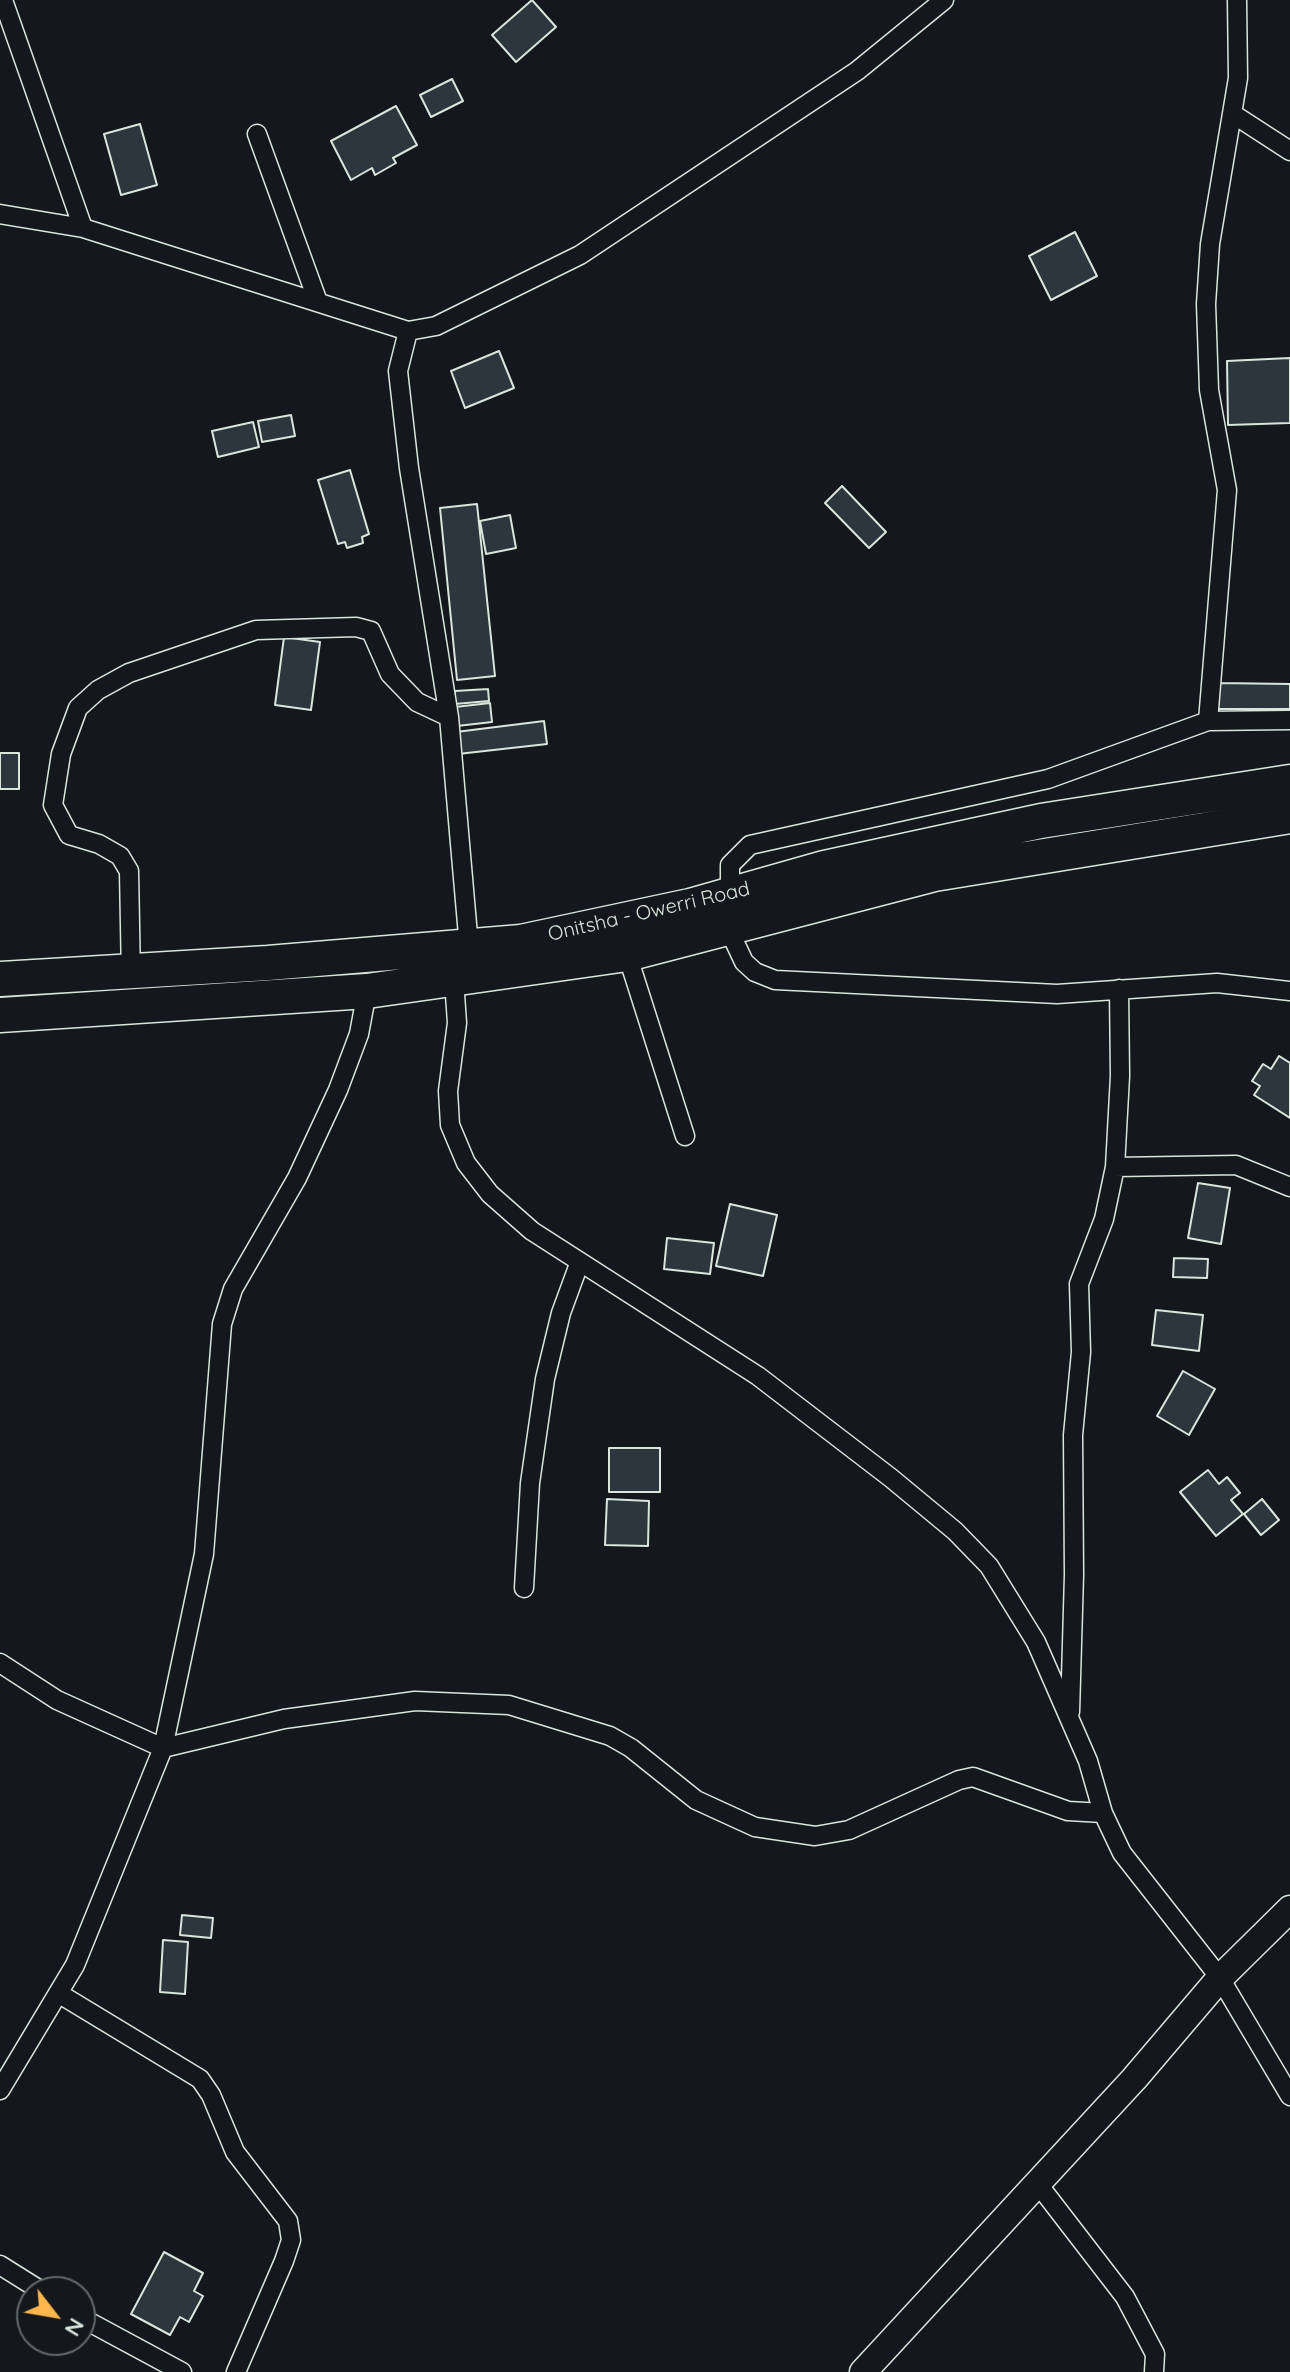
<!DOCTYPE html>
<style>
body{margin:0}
#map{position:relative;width:1290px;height:2372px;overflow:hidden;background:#14181c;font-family:Quicksand,sans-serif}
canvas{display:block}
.north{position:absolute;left:16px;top:2276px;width:80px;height:80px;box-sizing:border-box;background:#14181c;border:2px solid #626a69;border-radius:50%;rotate:121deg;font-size:22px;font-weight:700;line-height:32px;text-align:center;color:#d8e6dc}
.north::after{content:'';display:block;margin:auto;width:28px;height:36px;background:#ffb74d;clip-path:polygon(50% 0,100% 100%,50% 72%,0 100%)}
</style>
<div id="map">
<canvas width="1290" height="2372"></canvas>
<div class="north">N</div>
</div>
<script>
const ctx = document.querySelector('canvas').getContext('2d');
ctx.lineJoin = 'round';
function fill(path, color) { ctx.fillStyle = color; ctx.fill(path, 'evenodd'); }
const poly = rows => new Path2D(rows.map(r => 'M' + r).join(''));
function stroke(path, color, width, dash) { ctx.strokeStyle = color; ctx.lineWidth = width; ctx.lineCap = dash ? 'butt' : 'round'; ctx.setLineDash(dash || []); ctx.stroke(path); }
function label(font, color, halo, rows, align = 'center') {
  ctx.font = font + ' Quicksand,sans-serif'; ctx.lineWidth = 6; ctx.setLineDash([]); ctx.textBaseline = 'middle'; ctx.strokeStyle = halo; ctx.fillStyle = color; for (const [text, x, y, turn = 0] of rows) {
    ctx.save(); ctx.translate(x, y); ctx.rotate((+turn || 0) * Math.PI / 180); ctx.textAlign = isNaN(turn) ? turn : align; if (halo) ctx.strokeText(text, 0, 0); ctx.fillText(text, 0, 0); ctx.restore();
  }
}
const building = poly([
 [532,0,556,27,516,62,492,35,532,0],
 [452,79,463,101,431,117,420,95,452,79],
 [396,106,417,145,393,158,396,163,375,175,372,168,351,180,331,141,396,106],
 [140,124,157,185,121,195,104,134,140,124],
 [1075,232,1097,276,1051,300,1029,256,1075,232],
 [499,351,514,388,465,408,451,371,499,351],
 [1290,358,1290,423,1228,425,1227,361,1290,358],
 [291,415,295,436,262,442,258,421,291,415],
 [253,422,259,447,218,457,212,431,253,422],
 [350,470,369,534,362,537,363,543,347,548,345,542,338,544,318,480,350,470],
 [842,486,886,532,869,548,825,503,842,486],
 [477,504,495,676,457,680,440,508,477,504],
 [510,515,516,548,486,554,480,521,510,515],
 [284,637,320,642,311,710,275,705,284,637],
 [1218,683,1290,684,1290,709,1217,709,1218,683],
 [488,689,489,701,455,704,455,691,488,689],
 [490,703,492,722,457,726,455,707,490,703],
 [544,721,547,744,458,754,456,732,544,721],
 [0,753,19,753,19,789,0,789,0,753],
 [1279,1056,1290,1063,1290,1118,1254,1095,1260,1086,1252,1081,1263,1064,1271,1069,1279,1056],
 [1198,1183,1230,1188,1221,1244,1188,1238,1198,1183],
 [730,1204,777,1215,763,1276,716,1266,730,1204],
 [667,1238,714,1243,710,1274,664,1269,667,1238],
 [1174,1258,1208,1259,1207,1278,1173,1277,1174,1258],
 [1156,1310,1203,1315,1199,1351,1152,1345,1156,1310],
 [1183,1371,1215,1389,1189,1435,1157,1416,1183,1371],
 [609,1448,660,1448,660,1492,609,1492,609,1448],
 [1208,1470,1219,1484,1227,1477,1240,1493,1231,1500,1243,1514,1216,1536,1180,1492,1208,1470],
 [607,1499,649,1501,648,1546,605,1545,607,1499],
 [1262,1499,1279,1520,1261,1535,1244,1514,1262,1499],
 [182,1915,213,1918,211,1938,180,1935,182,1915],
 [163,1940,188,1942,185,1994,160,1992,163,1940],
 [164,2252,203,2273,194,2291,203,2296,189,2322,180,2317,170,2335,131,2314,164,2252]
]);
fill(building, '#2c363c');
stroke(building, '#d8e6dc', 2);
const street = poly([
 [3,0,83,228],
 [1233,114,1290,151],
 [257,134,318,302],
 [0,214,83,228,408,331],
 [1208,721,1227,490,1209,390,1206,304,1210,244,1238,78,1237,0],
 [730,895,730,865,750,845,1048,779,1208,721,1290,720],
 [728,928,744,962,755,972,775,980,1057,994,1217,983,1290,991],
 [469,947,449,717,409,468,398,371,408,331,436,326,580,255,857,71,944,0],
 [627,954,685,1136],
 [131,979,129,871,120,856,99,844,69,835,53,805,61,754,78,708,98,690,129,673,256,630,356,627,371,631,390,674,417,702,449,717],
 [454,980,457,1023,448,1091,450,1125,466,1163,490,1194,532,1231,758,1376,891,1478,955,1531,989,1566,1036,1642,1088,1761,1103,1813,1122,1853,1220,1978,1290,2096],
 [1115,1167,1236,1165,1290,1187],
 [524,1588,530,1483,545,1379,561,1313,579,1264],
 [0,1663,57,1700,163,1748,284,1719,415,1701,509,1705,610,1736,631,1748,696,1800,755,1827,815,1836,849,1830,959,1780,973,1777,1068,1811,1103,1813],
 [1070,1712,1074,1575,1073,1435,1081,1352,1079,1284,1104,1219,1115,1167,1120,1076,1119,989],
 [58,1993,200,2079,211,2095,235,2152,288,2221,291,2240,284,2261,236,2372],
 [0,2090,75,1965,163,1748,204,1554,222,1324,233,1289,297,1178,338,1090,359,1034,367,991],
 [1038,2184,1125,2297,1155,2354,1154,2372],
 [0,2265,43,2292],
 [80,2317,182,2372]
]);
const secondary = poly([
 [863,2372,1134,2079,1220,1978,1290,1909]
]);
const highway = poly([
 [0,979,268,963,521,942,690,906,824,868,1041,821,1290,782],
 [0,1015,367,991,627,954,934,874,1290,816]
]);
stroke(street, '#d8e6dc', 21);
stroke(secondary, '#d8e6dc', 29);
stroke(highway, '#d8e6dc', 37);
stroke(street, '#14181c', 18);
stroke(secondary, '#14181c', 26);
stroke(highway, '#14181c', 34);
label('20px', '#d8e6dc', '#14181c', [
 ["Onitsha - Owerri Road",649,912,-13]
]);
</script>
